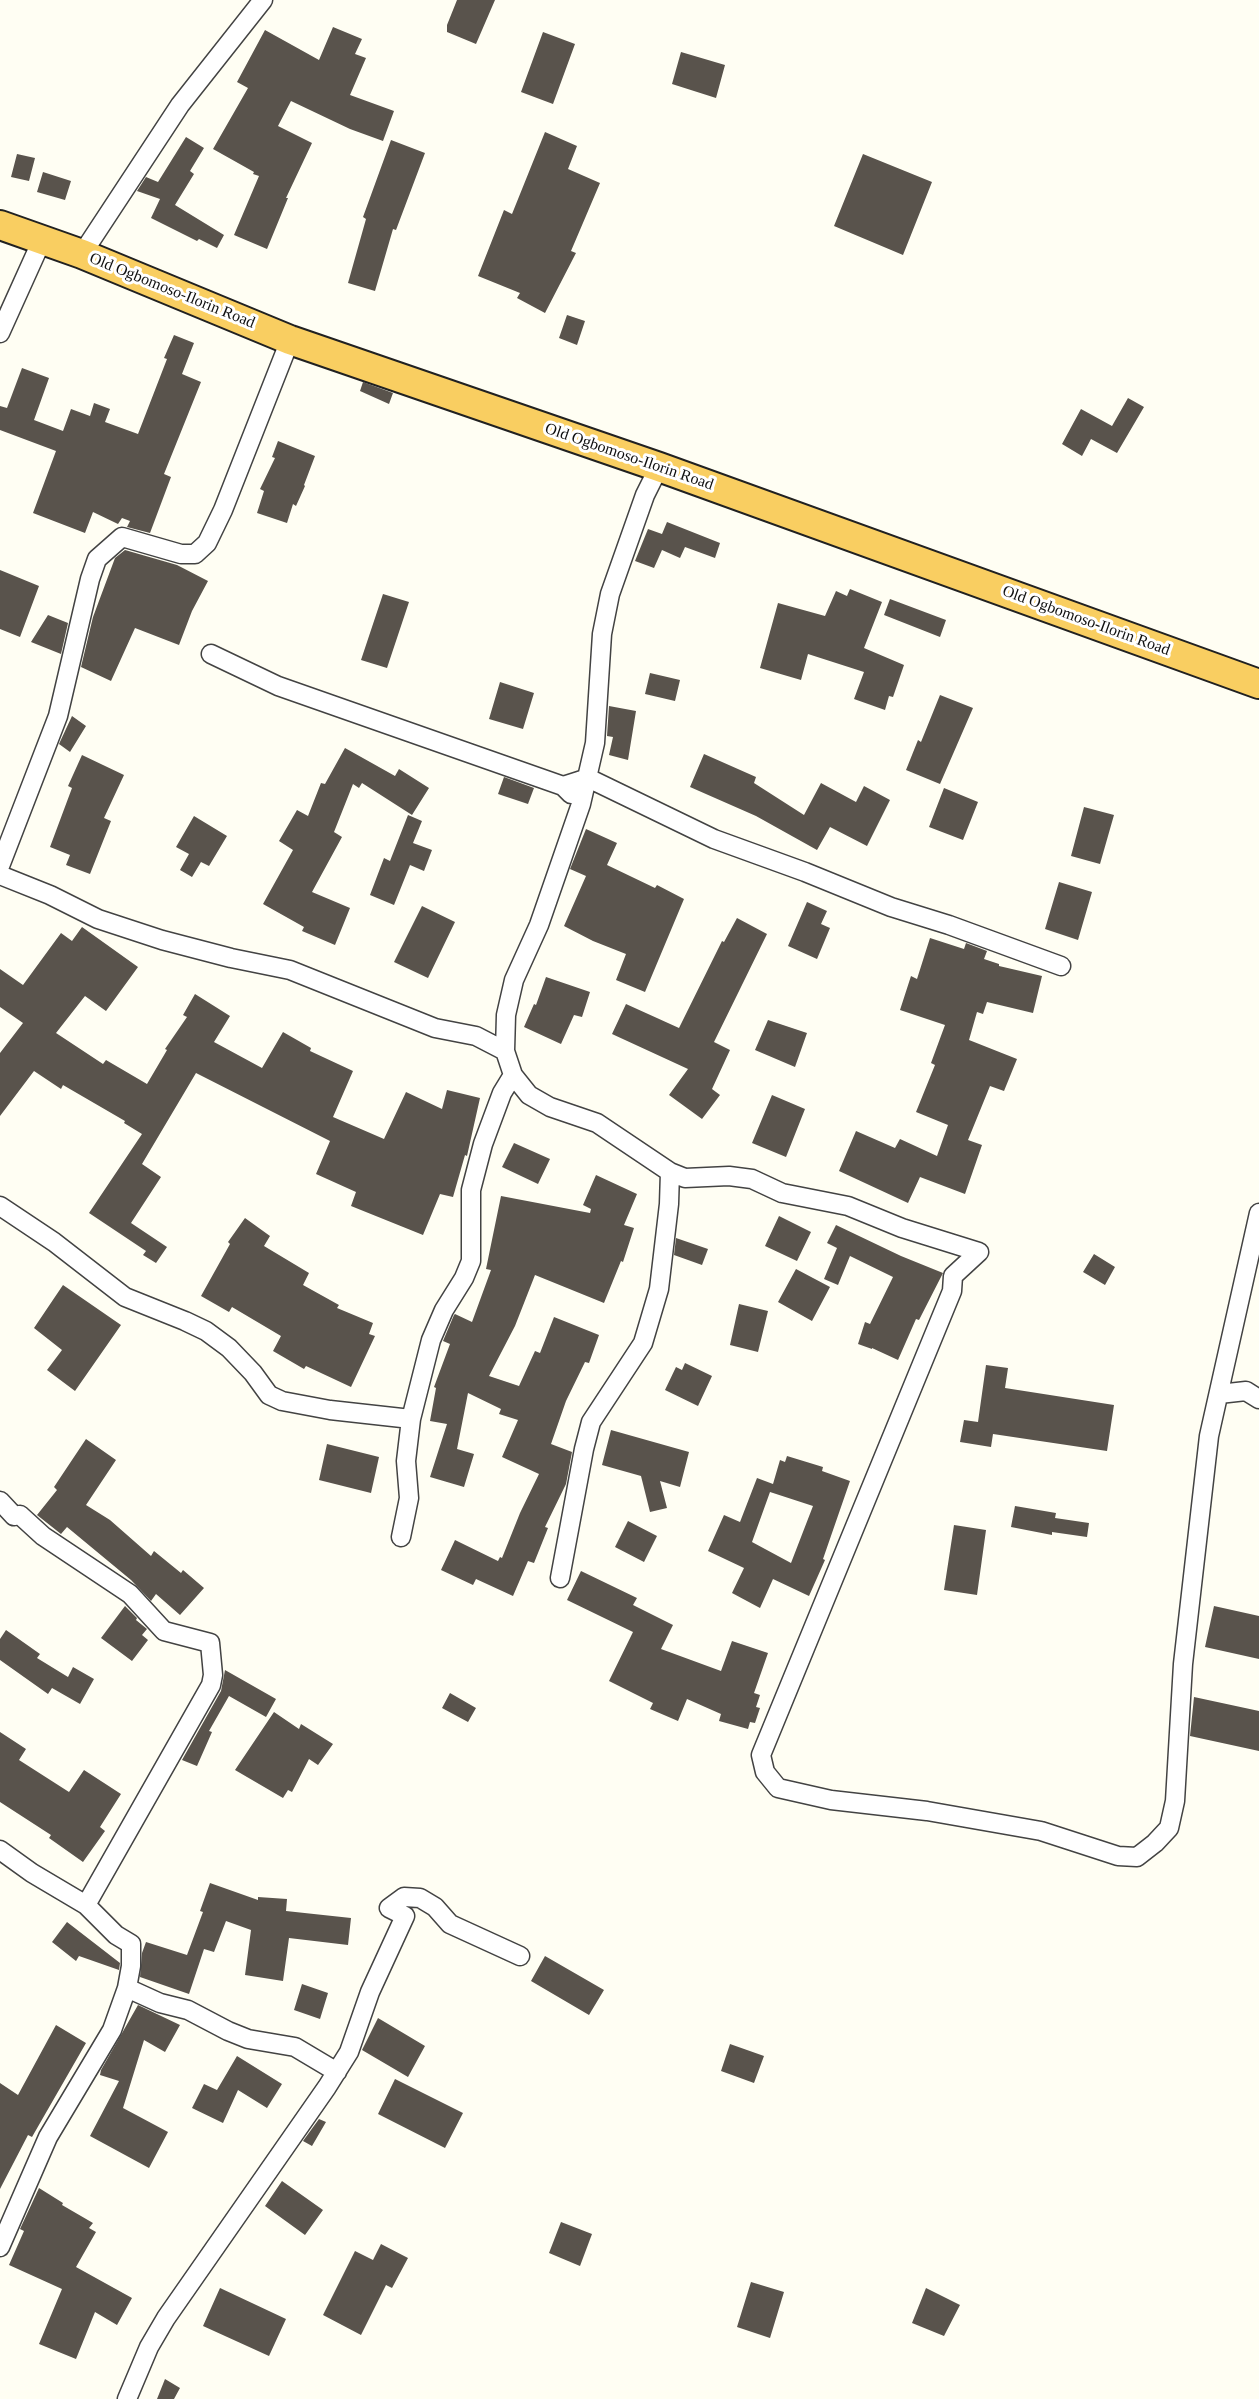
<!DOCTYPE html>
<style>
body{margin:0}
canvas{display:block;background:#fffef3}
</style>
<canvas width="1259" height="2399"></canvas>
<script>
const ctx = document.querySelector('canvas').getContext('2d');
ctx.lineJoin = 'round';
function fill(path, color) { ctx.fillStyle = color; ctx.fill(path, 'evenodd'); }
const poly = rows => new Path2D(rows.map(r => 'M' + r).join(''));
function stroke(path, color, width, dash) { ctx.strokeStyle = color; ctx.lineWidth = width; ctx.lineCap = dash ? 'butt' : 'round'; ctx.setLineDash(dash || []); ctx.stroke(path); }
function label(font, color, halo, rows, align = 'center') {
  ctx.font = font + ' Georgia,serif'; ctx.lineWidth = 6; ctx.setLineDash([]); ctx.textBaseline = 'middle'; ctx.strokeStyle = halo; ctx.fillStyle = color; for (const [text, x, y, turn = 0] of rows) {
    ctx.save(); ctx.translate(x, y); ctx.rotate((+turn || 0) * Math.PI / 180); ctx.textAlign = isNaN(turn) ? turn : align; if (halo) ctx.strokeText(text, 0, 0); ctx.fillText(text, 0, 0); ctx.restore();
  }
}
fill(poly([
 [457,0,495,0,476,44,447,32,447,25],
 [333,27,362,39,355,54,366,58,350,95,394,111,383,141,350,129,291,101,278,126,312,143,286,198,288,198,267,249,234,235,259,176,253,174,254,172,213,149,248,88,237,82,265,30,319,60],
 [543,32,575,44,553,104,521,92],
 [681,52,725,65,716,98,672,84],
 [545,132,577,146,568,169,600,183,571,251,576,253,545,313,517,298,520,293,478,276,504,210,512,214],
 [186,137,204,148,190,171,194,174,175,205,224,235,217,248,199,239,197,241,151,218,160,199,137,191,146,177,158,182],
 [391,140,425,153,396,230,393,229,375,291,348,283,366,219,363,217],
 [17,154,35,158,29,181,11,177],
 [863,154,932,182,903,255,834,226],
 [43,172,71,181,65,200,37,192],
 [567,315,585,321,577,345,559,338],
 [174,335,194,343,182,374,201,382,164,474,171,477,150,533,127,527,130,521,122,518,118,524,93,512,85,533,33,513,56,451,0,430,0,406,7,408,22,368,49,378,34,420,63,431,71,409,90,416,94,403,110,409,105,422,138,434,167,359,164,358],
 [363,382,393,393,389,404,360,391],
 [1128,398,1144,407,1117,453,1091,439,1082,456,1062,444,1081,409,1112,426],
 [278,441,315,456,304,485,305,486,296,506,293,504,287,523,257,513,264,491,260,489,275,458,272,457],
 [667,522,720,543,715,558,685,547,680,558,662,550,654,568,635,561,648,529,662,534],
 [125,550,177,565,208,581,192,611,179,645,135,628,111,681,81,667,93,617,115,558],
 [0,570,39,586,20,637,0,629],
 [850,589,882,602,864,648,904,665,893,697,889,696,885,710,854,699,864,672,808,654,801,680,760,668,778,603,825,616,836,591,847,596],
 [383,594,409,602,387,668,361,660],
 [890,599,946,620,940,637,884,615],
 [48,615,68,623,61,654,31,642],
 [650,673,680,680,675,701,645,694],
 [500,682,534,693,523,729,489,719],
 [940,695,973,708,940,784,906,770,918,740,921,742],
 [609,706,636,711,628,760,609,755,613,737,607,736],
 [72,716,86,726,70,752,59,744],
 [345,748,395,776,399,769,429,788,412,815,362,783,359,788,353,784,334,832,342,837,312,892,350,908,335,945,302,931,304,927,263,904,293,850,279,841,297,810,308,816,321,783,325,784],
 [704,754,756,777,754,783,804,815,821,783,856,802,864,786,890,800,867,846,830,827,817,850,756,816,690,787],
 [82,755,124,775,104,818,111,821,90,874,66,865,70,855,50,847,72,788,68,786],
 [504,777,534,788,528,804,498,794],
 [944,788,978,802,963,840,929,827],
 [1084,807,1114,815,1100,864,1071,856],
 [408,815,422,821,413,843,432,850,424,871,410,865,394,905,370,895,384,858,390,861],
 [194,816,227,836,209,866,201,862,192,877,180,870,189,854,176,847],
 [586,829,617,843,607,865,655,888,657,885,684,899,645,992,616,980,626,954,593,941,564,926,586,876,570,869],
 [1059,882,1092,892,1078,940,1045,929],
 [807,902,827,911,821,924,830,928,817,959,788,946],
 [422,906,455,922,428,978,394,962],
 [737,918,767,934,714,1042,730,1050,712,1089,720,1095,702,1119,669,1095,688,1069,612,1034,626,1004,679,1028,722,941,724,942],
 [82,927,138,967,106,1011,85,996,56,1033,103,1064,106,1060,147,1084,167,1050,165,1049,187,1017,183,1015,195,994,230,1016,214,1042,262,1068,283,1032,311,1048,310,1051,353,1071,333,1117,384,1139,406,1092,442,1109,447,1090,480,1098,467,1156,465,1155,453,1197,440,1194,423,1235,351,1206,356,1192,316,1174,330,1141,196,1073,142,1164,161,1177,131,1223,167,1247,156,1263,143,1255,146,1251,89,1213,142,1134,124,1123,125,1121,63,1085,61,1089,34,1071,0,1116,0,1053,23,1023,0,1007,0,969,23,985,61,933,72,941],
 [930,938,964,949,966,943,987,951,984,959,999,964,999,966,1042,976,1033,1013,987,1002,983,1014,977,1012,969,1040,1017,1059,1004,1091,990,1086,968,1140,982,1145,965,1194,920,1177,908,1203,839,1171,856,1131,895,1148,900,1139,937,1156,948,1125,916,1112,935,1065,931,1063,945,1025,900,1010,911,976,917,979],
 [546,977,590,992,582,1017,574,1015,561,1044,524,1027,534,1004,536,1005],
 [768,1020,807,1033,795,1067,755,1050],
 [772,1095,805,1109,786,1157,752,1143],
 [514,1143,550,1159,538,1184,502,1167],
 [596,1175,637,1194,624,1225,634,1228,623,1262,621,1261,604,1303,535,1275,515,1326,489,1376,519,1386,535,1351,540,1353,554,1317,599,1335,589,1363,585,1362,566,1401,551,1444,572,1452,566,1484,545,1527,548,1528,534,1563,528,1561,513,1596,476,1579,473,1585,441,1570,455,1540,498,1561,500,1557,502,1558,520,1513,539,1474,502,1457,518,1420,499,1414,501,1409,468,1393,457,1449,474,1454,464,1487,430,1477,447,1424,430,1421,436,1388,434,1387,450,1344,443,1341,454,1315,455,1314,472,1322,491,1270,486,1269,501,1196,590,1213,591,1209,583,1205],
 [779,1216,811,1232,797,1261,765,1246],
 [245,1218,270,1236,264,1246,309,1273,303,1285,339,1305,337,1308,373,1323,369,1334,375,1336,351,1387,306,1366,304,1369,273,1351,281,1336,232,1307,229,1312,201,1296,230,1244,228,1242],
 [836,1225,901,1256,943,1273,919,1320,916,1319,898,1360,872,1348,872,1349,858,1344,865,1322,870,1324,893,1277,850,1256,838,1285,824,1279,837,1248,827,1243],
 [676,1238,708,1249,702,1265,674,1255],
 [1094,1254,1115,1267,1105,1285,1083,1272],
 [796,1269,830,1287,812,1321,778,1302],
 [63,1285,121,1325,75,1391,47,1370,62,1350,34,1328],
 [739,1304,768,1311,758,1352,730,1345],
 [685,1363,712,1376,698,1406,665,1390,676,1367,682,1370],
 [986,1365,1008,1368,1005,1388,1114,1405,1107,1451,993,1434,991,1447,960,1442,964,1420,978,1422],
 [611,1430,689,1452,680,1487,660,1481,667,1508,650,1512,641,1476,602,1465],
 [86,1439,116,1460,86,1505,110,1520,151,1556,154,1551,181,1573,183,1570,204,1588,180,1615,156,1594,151,1601,131,1580,67,1527,61,1534,37,1515,57,1490,54,1487],
 [327,1444,379,1457,371,1493,319,1480],
 [787,1456,823,1467,822,1471,850,1481,823,1559,825,1560,809,1596,773,1579,760,1608,732,1593,744,1568,708,1551,724,1515,740,1522,757,1478,773,1484,780,1460,785,1462],
 [770,1492,813,1506,791,1563,752,1542],
 [1015,1506,1056,1513,1055,1518,1089,1523,1087,1537,1052,1532,1052,1535,1011,1527],
 [628,1521,657,1536,644,1562,615,1547],
 [954,1525,986,1530,977,1595,944,1590],
 [581,1571,637,1598,633,1605,673,1625,661,1649,721,1671,732,1641,768,1653,754,1693,760,1695,756,1707,760,1708,755,1723,750,1722,748,1729,719,1721,721,1714,687,1699,678,1721,650,1709,653,1703,609,1681,633,1632,567,1600],
 [125,1606,137,1618,136,1620,147,1629,142,1635,148,1640,132,1661,101,1638],
 [1214,1606,1259,1616,1259,1659,1205,1647],
 [6,1630,40,1654,37,1658,68,1677,73,1667,94,1679,80,1704,52,1688,48,1694,0,1660,0,1639],
 [225,1670,276,1699,266,1717,229,1696,209,1731,212,1732,197,1766,182,1760,221,1691],
 [450,1693,476,1708,468,1722,442,1708],
 [1194,1697,1259,1711,1259,1751,1190,1736],
 [274,1712,299,1729,301,1724,333,1744,318,1765,309,1759,292,1792,288,1790,283,1798,235,1770],
 [0,1732,26,1749,19,1760,69,1792,84,1770,121,1794,100,1827,105,1831,83,1862,49,1838,51,1835,0,1802],
 [210,1883,258,1900,258,1897,287,1899,286,1911,351,1918,348,1945,289,1938,283,1981,245,1975,251,1930,226,1921,214,1952,204,1949,189,1994,140,1977,142,1953,146,1942,187,1955,203,1912,200,1911],
 [67,1922,120,1963,119,1970,79,1956,76,1961,52,1942],
 [545,1956,604,1990,589,2015,531,1981],
 [302,1984,328,1993,320,2019,294,2010],
 [138,2005,180,2025,165,2052,144,2040,123,2108,168,2132,149,2168,90,2136,119,2081,100,2075,101,2070],
 [378,2018,425,2046,408,2077,362,2050],
 [56,2025,86,2043,32,2137,28,2135,0,2189,0,2083,18,2095],
 [730,2044,764,2056,754,2083,721,2071],
 [237,2056,282,2084,267,2108,238,2090,223,2123,192,2108,204,2084,217,2090],
 [395,2079,463,2113,445,2148,378,2114],
 [319,2119,326,2122,312,2146,303,2141],
 [282,2181,323,2210,305,2235,265,2206],
 [39,2188,63,2203,62,2205,93,2223,89,2228,96,2232,76,2267,132,2298,117,2325,95,2312,76,2359,39,2344,62,2289,9,2265,24,2231,20,2229],
 [561,2222,592,2234,580,2266,549,2253],
 [381,2244,408,2258,392,2288,386,2285,361,2335,323,2315,355,2251,373,2260],
 [751,2282,784,2292,770,2338,737,2327],
 [220,2288,286,2319,269,2356,203,2326],
 [926,2288,960,2305,944,2336,912,2323],
 [165,2379,180,2388,174,2399,157,2399]
]), '#59534c');
const minor = poly([
 [82,254,180,105,263,0],
 [0,333,42,240],
 [659,467,645,495,610,594,602,634,595,743,581,804,539,925,514,980,506,1015,505,1051,513,1075,529,1095,550,1107,597,1123,670,1172,685,1178,729,1176,752,1179,782,1193,848,1206,902,1228,979,1252,953,1276,952,1291,761,1755,765,1772,778,1788,831,1800,927,1811,1041,1831,1118,1856,1137,1857,1155,1843,1169,1828,1175,1801,1183,1664,1209,1436,1259,1213],
 [211,654,278,686,563,786,571,794],
 [563,786,588,778,714,839,805,872,891,907,949,925,1061,966],
 [0,866,58,716,90,579,97,559,122,537,181,554,195,554,207,543,223,510,290,340],
 [0,875,50,895,98,919,162,940,231,958,290,970,435,1028,476,1036,505,1051],
 [0,1206,54,1242,125,1297,185,1321,206,1331,229,1348,253,1373,269,1395,282,1401,330,1410,411,1419],
 [1219,1394,1246,1391,1259,1399],
 [0,1501,14,1516,20,1515,43,1536,130,1594,164,1631,210,1643,213,1675,211,1685,86,1905],
 [401,1537,409,1498,406,1461,411,1419,431,1340,444,1310,464,1278,471,1261,471,1190,483,1144,502,1093,513,1075],
 [560,1578,584,1449,591,1422,643,1343,659,1289,669,1204,670,1172],
 [0,1850,32,1873,86,1905,116,1935,131,1944,131,1966,127,1988,160,2003,188,2010,228,2031,248,2039,295,2047,337,2072],
 [0,2247,48,2137,112,2030,127,1988],
 [127,2399,149,2347,166,2318,327,2087,349,2052,370,1992,405,1916,389,1908,404,1897,420,1898,435,1907,450,1924,520,1956]
]);
const trunk = poly([
 [0,225,82,254,290,340,659,467,1259,684]
]);
stroke(minor, '#434343', 21);
stroke(trunk, '#212121', 32);
stroke(minor, '#fff', 18);
stroke(trunk, '#f9ce61', 28);
label('16px', '#101010', '#fff', [
 ["Old Ogbomoso-Ilorin Road",172,291,22],
 ["Old Ogbomoso-Ilorin Road",629,457,19],
 ["Old Ogbomoso-Ilorin Road",1086,621,20]
]);
</script>
